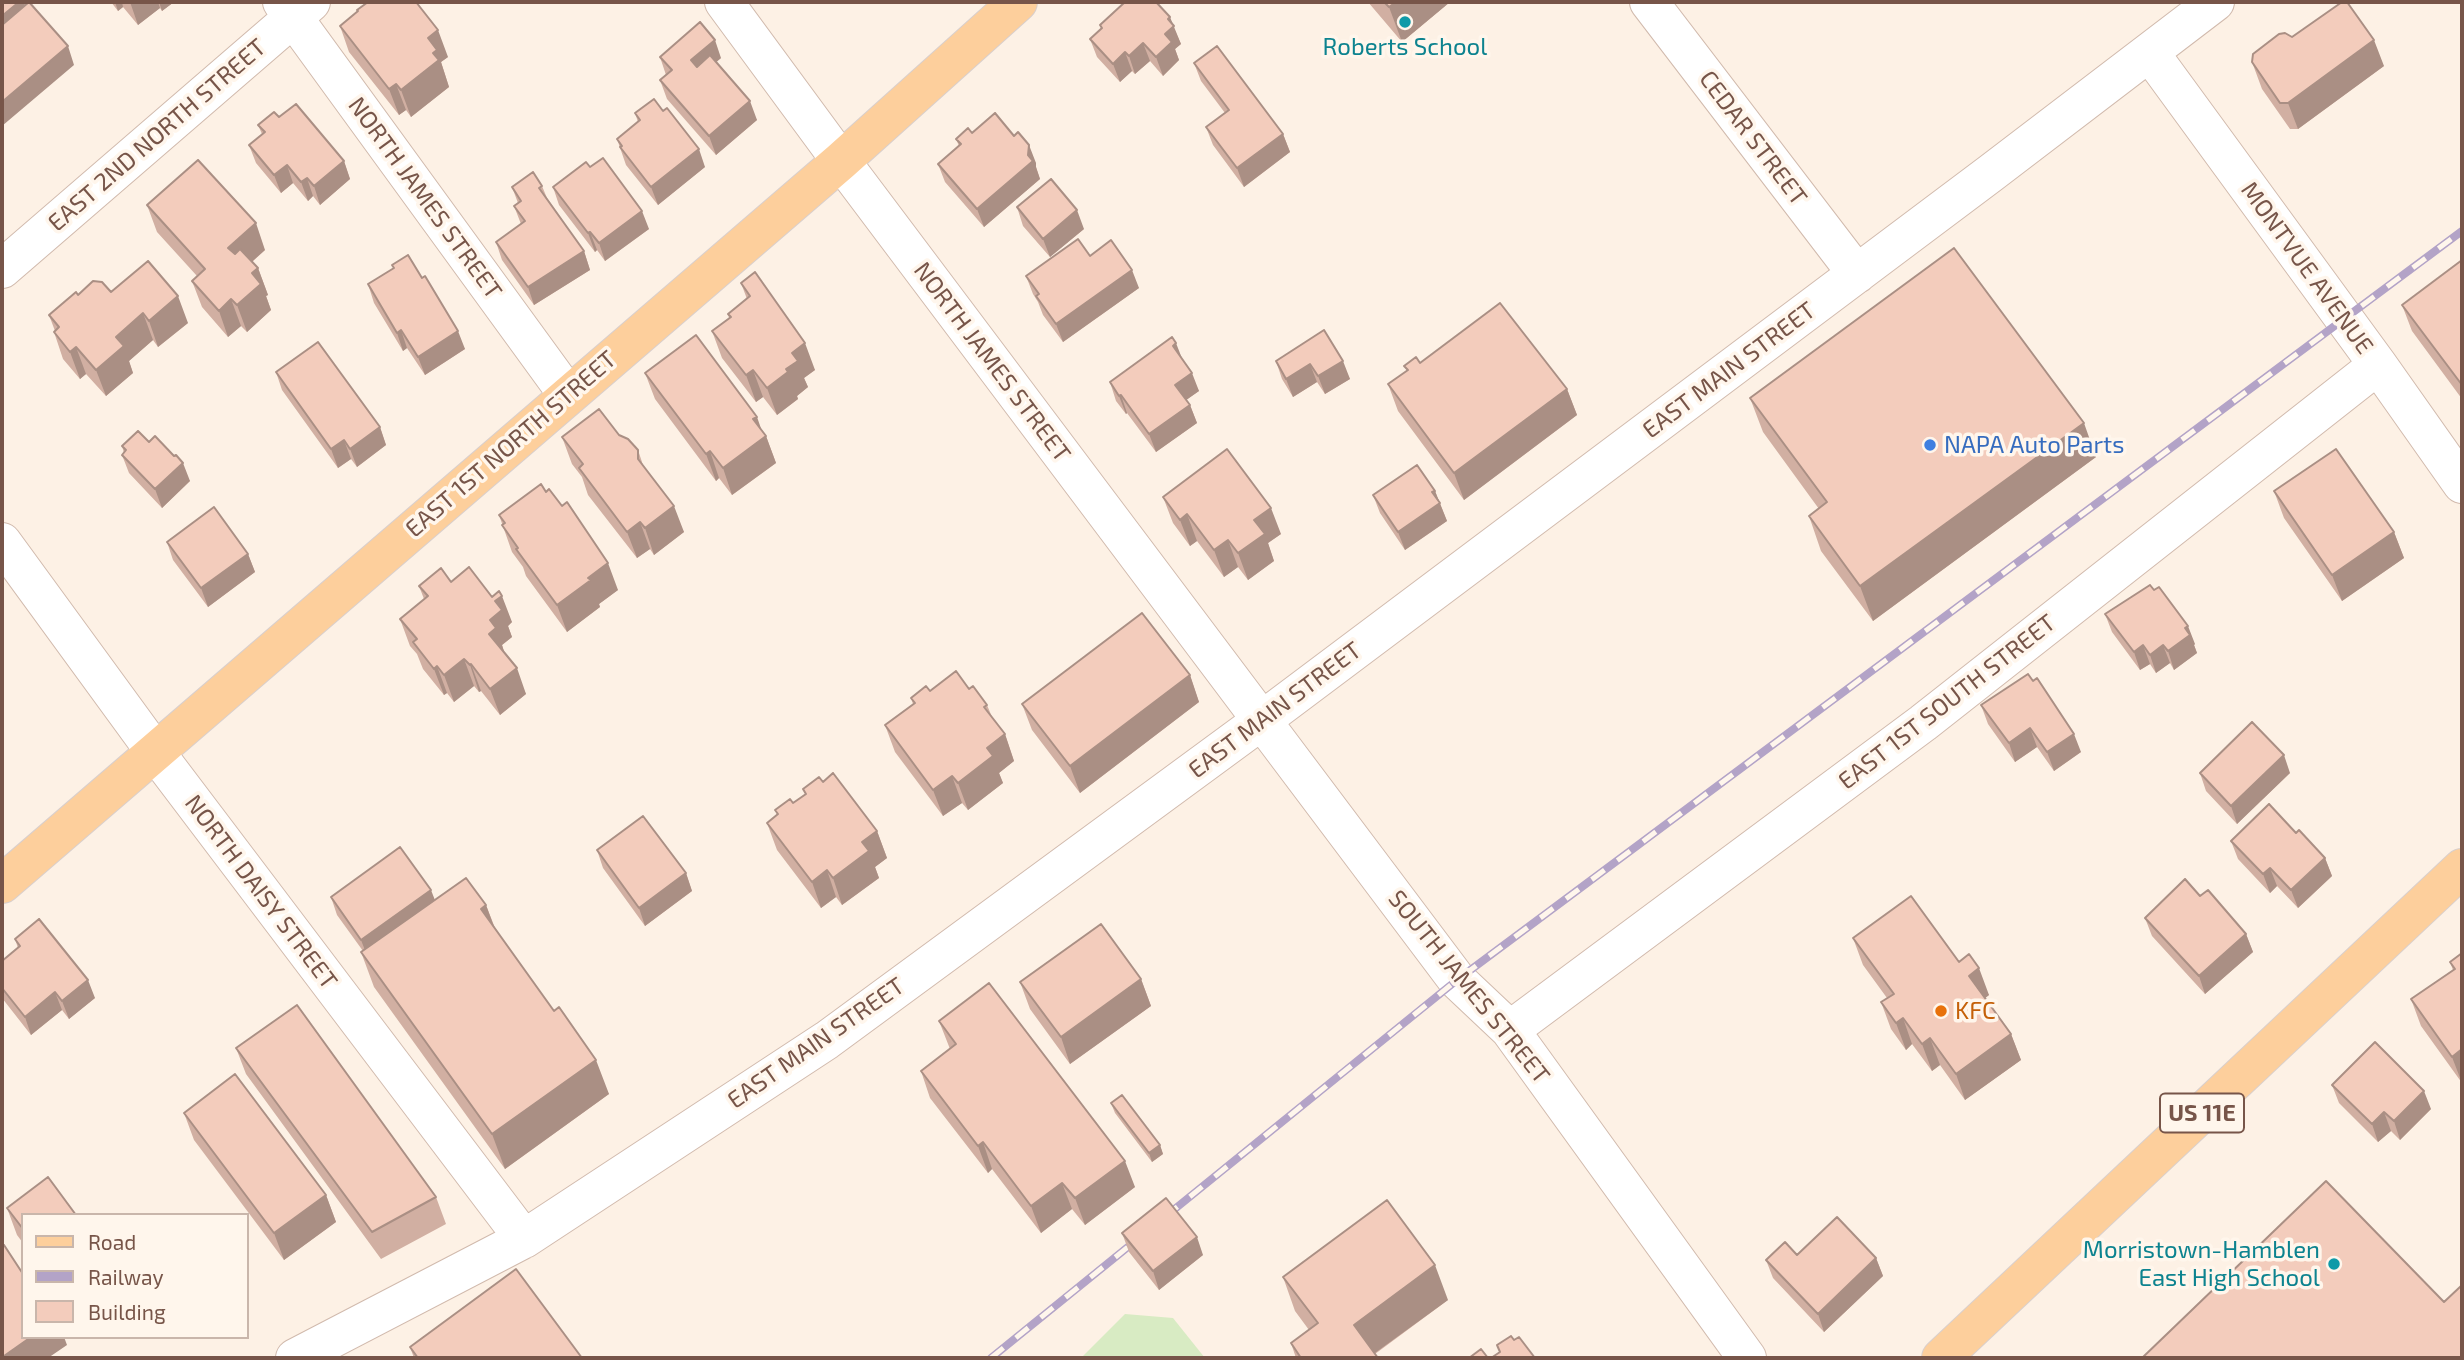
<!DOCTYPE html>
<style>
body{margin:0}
#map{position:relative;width:2464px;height:1360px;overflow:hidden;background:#fdf1e5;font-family:"Exo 2",sans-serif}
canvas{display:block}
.frame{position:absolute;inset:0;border:4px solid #775549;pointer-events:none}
.legend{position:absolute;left:21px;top:1213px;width:228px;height:126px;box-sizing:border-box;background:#fff6ec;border:2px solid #c9b6ab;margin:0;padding:9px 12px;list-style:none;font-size:21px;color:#775549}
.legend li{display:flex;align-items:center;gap:14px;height:35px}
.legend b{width:35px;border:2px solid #c9b6ab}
</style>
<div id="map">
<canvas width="2464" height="1360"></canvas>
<div class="frame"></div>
<ul class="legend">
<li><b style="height:9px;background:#fdcf9c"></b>Road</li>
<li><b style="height:9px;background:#b3a3c7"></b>Railway</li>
<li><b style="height:19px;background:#f3ccbc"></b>Building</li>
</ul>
</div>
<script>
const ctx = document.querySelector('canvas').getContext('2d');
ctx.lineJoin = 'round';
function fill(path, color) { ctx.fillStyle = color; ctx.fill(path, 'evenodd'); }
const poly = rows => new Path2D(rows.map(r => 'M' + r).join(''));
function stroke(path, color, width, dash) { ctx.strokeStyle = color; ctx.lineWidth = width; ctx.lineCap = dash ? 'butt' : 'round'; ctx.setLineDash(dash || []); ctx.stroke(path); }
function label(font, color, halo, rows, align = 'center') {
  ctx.font = font + ' "Exo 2",sans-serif'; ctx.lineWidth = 7; ctx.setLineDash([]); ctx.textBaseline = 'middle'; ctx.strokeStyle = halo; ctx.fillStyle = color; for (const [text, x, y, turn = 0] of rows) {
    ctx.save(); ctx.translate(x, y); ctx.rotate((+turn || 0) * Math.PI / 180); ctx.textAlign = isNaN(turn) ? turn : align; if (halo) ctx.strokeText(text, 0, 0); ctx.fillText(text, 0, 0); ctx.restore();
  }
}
fill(poly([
 [1125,1314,1173,1318,1205,1358,1081,1358]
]), '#d8ebc3');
const minor = poly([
 [282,2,568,395],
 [724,2,841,161,1457,980,1510,1030,1747,1358],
 [1649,2,1857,274],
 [2150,53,2378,365,2462,484],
 [2,269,311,2],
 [2,542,156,753,524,1239],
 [1510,1030,1923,723,2378,365],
 [295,1358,524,1239,827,1040,1261,721,1991,173,2215,2]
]);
const major = poly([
 [2,884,841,161,1018,2],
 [1941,1358,2462,868]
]);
stroke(minor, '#d1baad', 40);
stroke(major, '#d9cfcc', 40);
stroke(minor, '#fff', 38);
stroke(major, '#fdcf9c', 38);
const rail = poly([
 [991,1358,1457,980,2462,231]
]);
stroke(rail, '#b3a3c7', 8);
stroke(rail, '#fff6ec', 5, [16]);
fill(poly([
 [111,2,174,2,162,11,160,8,138,25,123,7,118,11],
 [1368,2,1450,2,1402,42],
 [1172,24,1181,44,1175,49,1179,60,1163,76,1150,61,1135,74,1132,71,1120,82,1097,57,1090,39,1101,29,1100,25],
 [340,26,448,57,441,62,449,87,411,117,406,110,399,115,349,52],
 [2292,37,2384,66,2298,129,2290,129,2262,89,2252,62],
 [660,57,721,58,716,62,757,120,716,155,667,99,660,80,666,75],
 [1194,63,1283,134,1290,152,1244,187,1213,145,1206,127,1225,113,1201,81],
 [635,113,705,167,658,205,626,165,617,139,638,122],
 [279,117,344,161,350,179,320,205,313,196,308,201,293,183,281,193,256,163,249,145,262,134,258,125],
 [972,133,1036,163,1036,167,1040,179,984,227,945,182,938,164,959,146,956,139],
 [542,186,547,198,584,251,590,270,534,305,502,260,496,242,521,224,514,206,518,203,512,187],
 [553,187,649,229,605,261,597,250,595,252,559,205],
 [147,205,265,250,252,262,258,268,268,295,266,296,271,310,247,332,241,326,228,337,202,307,192,281,197,276,157,232],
 [1017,207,1084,229,1050,257,1023,226],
 [1090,256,1139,288,1063,342,1043,315,1038,302,1033,294,1026,276],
 [2462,260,2462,399,2412,331,2402,305],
 [422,278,465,349,425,375,407,348,403,351,374,303,368,284],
 [741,283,815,370,804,378,808,387,797,396,798,399,777,415,763,397,756,402,722,358,712,331,729,318,728,314,747,299],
 [111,292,188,323,158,347,153,340,129,361,133,373,106,396,86,374,80,379,63,359,54,332,55,331,49,315,78,295],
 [1324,330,1350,379,1325,394,1317,382,1293,397,1282,379,1276,361],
 [1182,360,1199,391,1186,400,1190,405,1197,423,1156,452,1127,413,1126,414,1116,401,1110,382],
 [1420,363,1567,389,1577,415,1464,500,1398,411,1388,384,1407,371,1404,366],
 [276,372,380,427,386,445,357,467,351,459,338,468,282,390],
 [645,373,762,430,766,436,776,463,732,495,719,478,716,481,655,399],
 [1750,398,2096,457,1873,621,1821,551,1809,516,1819,509,1763,432],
 [619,435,638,450,643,465,684,532,654,555,650,549,637,558,588,495,582,477,572,464,562,437],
 [149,442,190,481,162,508,129,473,122,455,124,453,122,446],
 [1435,491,1447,521,1405,550,1380,513,1373,495],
 [2274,491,2394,532,2404,558,2342,601,2284,518],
 [1163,497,1281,534,1268,543,1274,561,1248,580,1238,567,1224,577,1197,541,1190,546,1173,523],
 [499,515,618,590,599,604,600,607,567,632,526,576,523,567,512,552],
 [167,542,248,554,255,572,208,607,173,560],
 [451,582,512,622,508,626,512,637,502,645,505,654,526,694,500,715,481,691,479,692,474,686,454,702,447,693,444,695,423,669,417,654,410,646,400,619,424,599,419,586],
 [2105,614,2195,644,2194,645,2197,653,2174,670,2170,663,2156,673,2150,664,2140,670,2112,632],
 [1190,675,1199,702,1080,793,1032,730,1022,704],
 [969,689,987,705,992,717,1005,734,1014,761,999,773,1003,783,968,810,962,803,943,816,895,752,885,725,913,704,911,698,930,691],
 [1981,705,2081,752,2054,771,2037,747,2015,762,1988,724],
 [2200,773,2290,773,2237,824,2206,791],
 [823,782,877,831,887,858,875,867,879,878,842,905,836,897,821,908,777,850,767,823,777,815,775,810,793,803,805,794,803,789],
 [2296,833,2325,858,2332,876,2298,908,2277,886,2270,893,2238,859,2231,841],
 [597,850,686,873,692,891,645,926,603,868],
 [2200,896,2246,934,2253,952,2205,994,2152,936,2145,918],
 [331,897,435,900,486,905,495,928,609,1094,505,1169,374,987,361,952,363,951,337,915],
 [1853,938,1959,962,1989,995,1985,998,2011,1034,2021,1060,1965,1100,1940,1065,1932,1071,1912,1044,1906,1050,1891,1029,1881,1002,1887,998,1863,965],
 [15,939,95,998,69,1019,62,1010,31,1035,2,998,2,961,18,948],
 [2462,953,2462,1083,2421,1026,2411,999,2453,970,2450,962],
 [1141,979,1151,1006,1070,1064,1030,1009,1020,982],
 [939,1021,1135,1187,1085,1225,1072,1209,1041,1233,992,1169,988,1173,930,1098,921,1071,950,1049],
 [236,1048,436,1197,446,1224,381,1259,246,1074],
 [2332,1085,2431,1109,2400,1140,2391,1131,2378,1142,2339,1103],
 [1111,1103,1160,1145,1163,1154,1152,1162,1115,1113],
 [184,1113,326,1195,336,1222,284,1260,194,1140],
 [7,1208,23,1215,23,1243,17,1235],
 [1122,1233,1203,1255,1159,1290,1129,1252],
 [1797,1255,1876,1258,1883,1276,1824,1332,1773,1278,1766,1260],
 [1283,1277,1448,1300,1375,1354,1378,1358,1296,1358,1291,1343,1309,1330,1295,1311],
 [410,1347,582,1358,414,1358]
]), '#d1afa2');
fill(poly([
 [19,2,24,2,29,17,2,40,2,16],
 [115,2,122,2,123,7,118,11],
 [130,2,158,2,160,8,138,25],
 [159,2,174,2,162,11],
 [1396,2,1450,2,1402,42,1389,7],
 [1170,17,1181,44,1175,49,1179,60,1163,76,1156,57,1165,34,1168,19],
 [438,30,448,57,441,62,449,87,411,117,401,90,428,38],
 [715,40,721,58,697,79,691,60],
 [2374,40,2384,66,2298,129,2288,103],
 [1143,43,1150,61,1135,74,1129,56],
 [68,46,74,65,2,126,2,102],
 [1125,52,1132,71,1120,82,1113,64],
 [396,84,406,110,399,115,389,89],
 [750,101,757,120,716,155,709,136],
 [1283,134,1290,152,1244,187,1237,168],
 [1029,145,1036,163,1036,167,1040,179,984,227,977,209,1028,155],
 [699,149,705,167,658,205,651,187],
 [344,161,350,179,320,205,314,186],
 [287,165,293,183,281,193,274,175],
 [307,178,313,196,308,201,301,182],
 [1077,210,1084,229,1050,257,1043,239],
 [642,211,649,229,605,261,599,243],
 [256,223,265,250,238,274,228,248],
 [590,232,597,250,595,252,588,233],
 [584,251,590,270,534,305,528,287],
 [258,268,268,295,266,296,271,310,247,332,237,305,252,273],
 [1132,270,1139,288,1063,342,1056,324],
 [178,296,188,323,158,347,149,321],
 [231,299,241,326,228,337,219,311],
 [143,313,153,340,129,361,133,373,106,396,96,370,116,337],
 [401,330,407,348,403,351,397,333],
 [458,331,465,349,425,375,418,357],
 [805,343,815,370,804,378,808,387,797,396,798,399,777,415,767,388,786,369,792,353],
 [1176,343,1183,361,1173,346],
 [76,347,86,374,80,379,70,352],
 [1343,361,1350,379,1325,394,1318,376],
 [1310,364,1317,382,1293,397,1286,379],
 [753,370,763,397,756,402,746,375],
 [1192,373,1199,391,1182,403,1175,385],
 [1567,389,1577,415,1464,500,1454,473],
 [1121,395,1127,413,1126,414,1119,396],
 [1190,405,1197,423,1156,452,1149,434],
 [757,417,764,437,766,436,776,463,732,495,723,468,753,419],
 [2084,423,2096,457,1873,621,1860,586],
 [380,427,386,445,357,467,350,449],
 [344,440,351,459,338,468,331,449],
 [710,451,719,478,716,481,706,454],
 [183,463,190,481,162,508,155,489],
 [1435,491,1447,521,1405,550,1398,532],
 [674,506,684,532,654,555,645,528],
 [1271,508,1281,534,1268,543,1274,561,1248,580,1238,553,1254,520],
 [1187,514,1197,541,1190,546,1180,520],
 [640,522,650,549,637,558,627,532],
 [2394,532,2404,558,2342,601,2332,575],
 [1228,540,1238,567,1224,577,1214,550],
 [248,554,255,572,208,607,201,588],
 [608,563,618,590,599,604,600,607,567,632,557,605,588,578],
 [502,596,512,622,508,626,512,637,502,645,505,655,489,634,490,620,495,601],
 [2188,626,2195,644,2194,645,2197,653,2174,670,2168,651,2185,628],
 [2143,645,2150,664,2140,670,2134,652],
 [2163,645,2170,663,2156,673,2150,655],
 [464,659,474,686,454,702,444,675],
 [471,664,481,691,479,692,470,665],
 [437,666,447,693,444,695,434,669],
 [517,668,526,694,500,715,490,689],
 [1190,675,1199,702,1080,793,1070,766],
 [2030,728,2037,747,2015,762,2009,743],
 [1005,734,1014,761,999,773,1003,783,968,810,958,783,987,748],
 [2074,734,2081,752,2054,771,2047,752],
 [2284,755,2290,773,2237,824,2231,806],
 [952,776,962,803,943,816,933,790],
 [877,831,887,858,875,867,879,878,842,905,833,878,862,842],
 [2325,858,2332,876,2298,908,2291,890],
 [2270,868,2277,886,2270,893,2263,874],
 [827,870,836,897,821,908,812,882],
 [686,873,692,891,645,926,639,908],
 [431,890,438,908,368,958,361,940],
 [486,905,499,940,481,909],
 [2246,934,2253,952,2205,994,2199,976],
 [1979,968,1989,995,1979,1003,1969,976],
 [1141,979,1151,1006,1070,1064,1061,1037],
 [88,980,95,998,69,1019,62,1001],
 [55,992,62,1010,31,1035,25,1017],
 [1903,1018,1912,1044,1906,1050,1896,1023],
 [2011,1034,2021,1060,1965,1100,1956,1074],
 [1930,1038,1940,1065,1932,1071,1922,1044],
 [2462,1049,2462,1083,2452,1057],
 [596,1060,609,1094,505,1169,492,1134],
 [2424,1091,2431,1109,2400,1140,2394,1121],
 [2384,1112,2391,1131,2378,1142,2372,1124],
 [983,1142,992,1169,988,1173,978,1146],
 [1160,1145,1163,1154,1152,1162,1149,1153],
 [1125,1161,1135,1187,1085,1225,1075,1198],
 [1062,1183,1072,1209,1041,1233,1031,1206],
 [326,1195,336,1222,284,1260,274,1233],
 [1197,1237,1203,1255,1159,1290,1153,1271],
 [1876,1258,1883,1276,1824,1332,1818,1314],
 [1435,1265,1448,1300,1368,1358,1354,1325],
 [31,1337,64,1337,67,1345,48,1358,5,1358,4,1356]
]), '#aa8f84');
const building = poly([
 [2,2,19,2,2,16,2,2],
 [29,2,68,46,2,102,2,25,29,2],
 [368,2,416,2,438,30,428,38,437,50,433,53,439,60,401,90,396,84,389,89,340,26,358,11,357,10,368,2],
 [1125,2,1156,2,1170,17,1168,19,1174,26,1165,34,1172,42,1156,57,1143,43,1129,56,1125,52,1113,64,1090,39,1102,28,1100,25,1125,2],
 [1384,2,1396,2,1389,7,1384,2],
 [2342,2,2347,2,2374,40,2288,103,2280,103,2252,62,2253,54,2279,34,2285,33,2292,37,2342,2],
 [700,22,715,40,691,60,697,67,710,55,750,101,709,136,660,80,672,70,660,57,700,22],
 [1217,46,1283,134,1237,168,1206,127,1229,110,1194,63,1217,46],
 [654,99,663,111,667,108,699,149,651,187,620,147,622,146,617,139,640,120,635,113,654,99],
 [296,104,344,161,314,186,307,178,301,182,287,165,274,175,249,145,265,132,258,125,274,112,279,117,296,104],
 [995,113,1014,136,1018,132,1029,145,1028,155,1033,161,977,209,938,164,961,144,956,139,968,128,972,133,995,113],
 [603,158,642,211,599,243,590,232,588,233,553,187,586,162,590,167,603,158],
 [198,160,256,223,228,248,235,254,240,249,258,268,252,273,261,284,237,305,231,299,219,311,192,281,205,269,147,205,198,160],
 [533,172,542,186,539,188,584,251,528,287,496,242,525,221,514,206,521,201,512,187,533,172],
 [1051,179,1077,210,1043,239,1017,207,1051,179],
 [1078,239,1090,256,1111,240,1132,270,1056,324,1036,296,1039,294,1026,276,1078,239],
 [1954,248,2084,423,1860,586,1809,516,1827,502,1750,398,1954,248],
 [408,255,422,278,425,276,458,331,418,357,401,330,397,333,368,284,394,268,392,265,408,255],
 [2462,260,2462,385,2402,305,2462,260],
 [148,261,178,296,149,321,143,313,116,337,124,346,96,370,76,347,70,352,54,332,59,327,49,315,76,292,78,295,93,281,102,282,111,292,148,261],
 [755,272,805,343,792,353,798,361,786,369,788,372,767,388,753,370,746,375,712,331,731,317,728,314,750,296,741,283,755,272],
 [1500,303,1567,389,1454,473,1388,384,1408,370,1404,366,1416,357,1420,363,1500,303],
 [1324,330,1343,361,1318,376,1310,364,1286,379,1276,361,1324,330],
 [696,335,757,417,753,419,766,436,723,468,710,451,706,454,645,373,696,335],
 [1172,337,1176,343,1173,346,1192,373,1175,385,1190,405,1149,434,1121,395,1119,396,1110,382,1172,337],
 [318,342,380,427,350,449,344,440,331,449,276,372,318,342],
 [599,409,619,435,628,439,638,450,638,459,674,506,645,528,640,522,627,532,579,468,583,464,562,437,599,409],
 [138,431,149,442,155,436,174,456,176,455,183,463,155,489,122,455,126,450,122,446,138,431],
 [1227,449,1271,508,1254,520,1265,534,1238,553,1228,540,1214,550,1187,514,1180,520,1163,497,1227,449],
 [2336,449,2394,532,2332,575,2274,491,2336,449],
 [1417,465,1435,491,1432,492,1440,503,1398,532,1373,495,1417,465],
 [541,484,546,492,549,489,562,506,567,502,608,563,588,578,591,580,557,605,516,549,518,548,502,525,505,523,499,515,541,484],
 [214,507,248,554,201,588,167,542,214,507],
 [469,567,492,597,499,591,502,596,495,601,502,610,490,620,496,628,489,634,517,668,490,689,471,664,470,665,464,659,444,675,437,666,434,669,413,642,417,639,400,619,428,596,419,586,441,568,451,582,469,567],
 [2150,585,2154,590,2159,587,2188,626,2185,628,2190,635,2168,651,2163,645,2150,655,2143,645,2134,652,2105,614,2150,585],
 [1142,613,1190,675,1070,766,1022,704,1142,613],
 [956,671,969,689,973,686,987,705,984,707,1005,734,987,748,993,756,958,783,952,776,933,790,885,725,915,703,911,698,926,686,930,691,956,671],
 [2028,674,2033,681,2037,678,2074,734,2047,752,2030,728,2009,743,1981,705,2028,674],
 [2252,722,2284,755,2231,806,2200,773,2252,722],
 [833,773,877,831,862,842,869,851,833,878,827,870,812,882,767,823,778,814,775,810,790,799,793,803,806,794,803,789,819,777,823,782,833,773],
 [2269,804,2296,833,2299,830,2325,858,2291,890,2270,868,2263,874,2231,841,2269,804],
 [643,816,686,873,639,908,597,850,643,816],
 [400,847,431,890,361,940,331,897,400,847],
 [466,878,486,905,481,909,554,1011,559,1007,596,1060,492,1134,361,952,466,878],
 [2185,879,2200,896,2208,890,2246,934,2199,976,2145,918,2185,879],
 [1911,896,1959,962,1969,954,1979,968,1969,976,2011,1034,1956,1074,1930,1038,1922,1044,1903,1018,1896,1023,1881,1002,1894,994,1853,938,1911,896],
 [39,919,88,980,62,1001,55,992,25,1017,2,988,2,961,20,946,15,939,39,919],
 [1101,924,1141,979,1061,1037,1020,982,1101,924],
 [2462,953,2462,1049,2452,1057,2411,999,2455,969,2450,962,2462,953],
 [989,983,1125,1161,1075,1198,1062,1183,1031,1206,983,1142,978,1146,921,1071,956,1044,939,1021,989,983],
 [297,1005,436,1197,372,1232,236,1048,297,1005],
 [2375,1042,2424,1091,2394,1121,2384,1112,2372,1124,2332,1085,2375,1042],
 [235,1074,326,1195,274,1233,184,1113,235,1074],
 [1122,1095,1160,1145,1149,1153,1111,1103,1122,1095],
 [48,1177,76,1215,23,1215,23,1229,7,1208,48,1177],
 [2326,1181,2444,1302,2461,1286,2462,1287,2462,1358,2142,1358,2326,1181],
 [1166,1198,1197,1237,1153,1271,1122,1233,1166,1198],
 [1387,1200,1435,1265,1354,1325,1378,1358,1301,1358,1291,1343,1318,1323,1283,1277,1387,1200],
 [1837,1217,1876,1258,1818,1314,1766,1260,1785,1242,1797,1255,1837,1217],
 [4,1245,23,1274,23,1337,31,1337,4,1356,2,1356,2,1247,4,1245],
 [516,1269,582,1358,418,1358,410,1347,516,1269],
 [1511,1336,1514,1340,1519,1337,1535,1358,1491,1358,1500,1352,1497,1345,1511,1336],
 [1481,1349,1488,1358,1469,1358,1481,1349]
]);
fill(building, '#f3ccbc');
stroke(building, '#aa8f84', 2);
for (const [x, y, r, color] of [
 [1405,22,7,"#0f9aa8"],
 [1930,445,7,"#3f7fe0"],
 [1941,1011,7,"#e8710a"],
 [2334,1264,7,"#0f9aa8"]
]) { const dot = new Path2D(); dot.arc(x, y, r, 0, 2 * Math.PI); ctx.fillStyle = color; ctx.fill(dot); stroke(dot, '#fff6ec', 2.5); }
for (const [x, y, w] of [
 [2202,1113,84]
]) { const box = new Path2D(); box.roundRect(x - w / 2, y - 19.5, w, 39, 5); ctx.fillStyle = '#fff6ec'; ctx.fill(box); stroke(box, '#775549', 2); }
label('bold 23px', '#775549', null, [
 ["US 11E",2202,1113]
]);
label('24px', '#0d838f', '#fff6ec', [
 ["Roberts School",1405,47],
 ["Morristown-Hamblen",2320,1250,"right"],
 ["East High School",2320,1278,"right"]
]);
label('24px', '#775549', '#fff6ec', [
 ["EAST 2ND NORTH STREET",157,135,-41],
 ["CEDAR STREET",1753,138,53],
 ["NORTH JAMES STREET",425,198,54],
 ["MONTVUE AVENUE",2307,268,54],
 ["NORTH JAMES STREET",992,362,53],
 ["EAST MAIN STREET",1729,370,-37],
 ["EAST 1ST NORTH STREET",511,444,-41],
 ["EAST 1ST SOUTH STREET",1947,702,-38],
 ["EAST MAIN STREET",1275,710,-37],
 ["NORTH DAISY STREET",261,892,53],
 ["SOUTH JAMES STREET",1469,987,51],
 ["EAST MAIN STREET",816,1043,-35]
]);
label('24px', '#366cbe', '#fff6ec', [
 ["NAPA Auto Parts",1944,445]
], 'left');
label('24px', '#c56008', '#fff6ec', [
 ["KFC",1955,1011]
], 'left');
</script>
